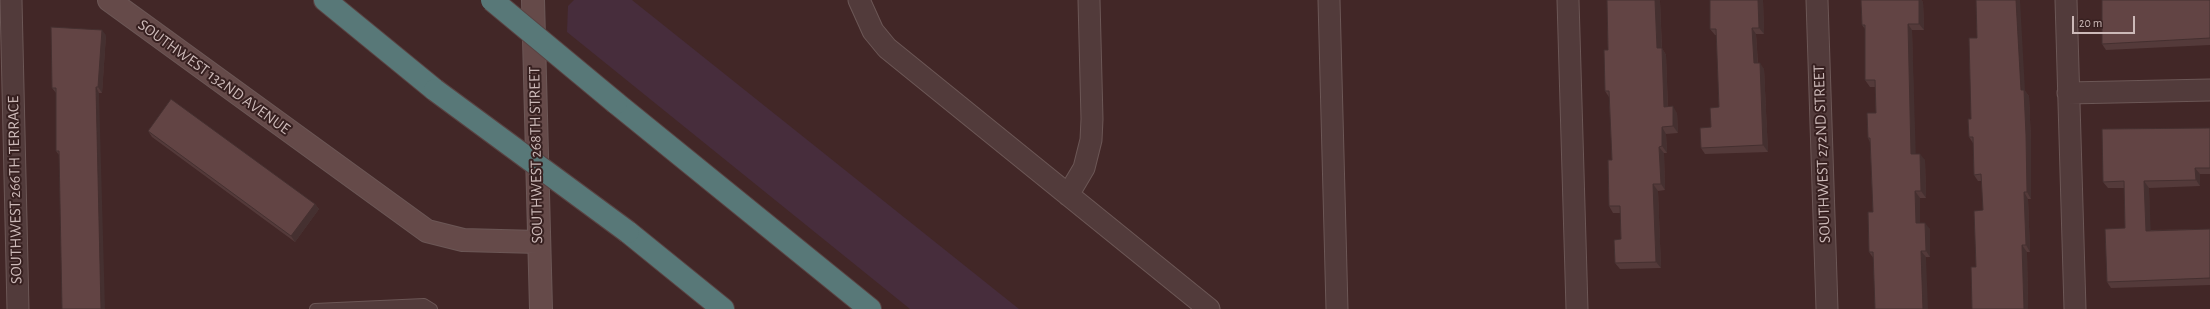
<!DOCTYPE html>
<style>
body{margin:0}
#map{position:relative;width:2210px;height:309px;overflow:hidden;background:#422727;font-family:"Alegreya Sans",sans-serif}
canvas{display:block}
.scale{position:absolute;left:2072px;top:16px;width:63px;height:18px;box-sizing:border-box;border:2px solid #ccb9b8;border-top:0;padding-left:5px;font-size:12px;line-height:14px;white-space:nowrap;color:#ccb9b8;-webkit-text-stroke:3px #372020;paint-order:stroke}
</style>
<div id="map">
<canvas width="2210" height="309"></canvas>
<div class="scale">20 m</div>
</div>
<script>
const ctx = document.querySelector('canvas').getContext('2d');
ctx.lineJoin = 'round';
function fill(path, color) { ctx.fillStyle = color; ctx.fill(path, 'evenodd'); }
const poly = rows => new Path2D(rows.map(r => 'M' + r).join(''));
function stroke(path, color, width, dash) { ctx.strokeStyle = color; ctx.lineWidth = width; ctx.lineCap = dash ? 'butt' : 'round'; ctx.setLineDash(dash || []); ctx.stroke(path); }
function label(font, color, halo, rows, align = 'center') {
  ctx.font = font + ' "Alegreya Sans",sans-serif'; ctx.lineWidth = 4; ctx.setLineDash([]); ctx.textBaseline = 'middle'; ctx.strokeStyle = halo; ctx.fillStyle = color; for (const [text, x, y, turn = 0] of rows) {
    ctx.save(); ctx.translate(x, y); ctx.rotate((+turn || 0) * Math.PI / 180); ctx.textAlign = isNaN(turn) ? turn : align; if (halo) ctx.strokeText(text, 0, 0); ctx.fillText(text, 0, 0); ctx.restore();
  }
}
fill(poly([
 [574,0,632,0,1019,309,910,309,567,32,568,6]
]), '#472d3c');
const lane = poly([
 [315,309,424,304,432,309]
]);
const street = poly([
 [11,0,18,309],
 [859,0,873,31,887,48,1209,309],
 [1329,0,1337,309],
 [1568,0,1577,309],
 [1817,0,1827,309],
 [2066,0,2075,309],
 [2068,93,2210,90],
 [1068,195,1084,168,1091,140,1092,119,1089,0]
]);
const secondary = poly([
 [109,0,427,231,463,240,538,242],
 [533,0,541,309]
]);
const highway = poly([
 [325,0,435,90],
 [616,103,870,309],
 [628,232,723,309]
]);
stroke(lane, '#6c5756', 12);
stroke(street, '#6c5756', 23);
stroke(secondary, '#6c5756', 24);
stroke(highway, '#594343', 24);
stroke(lane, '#523b3b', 10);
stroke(street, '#523b3b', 21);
stroke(secondary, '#654a49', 22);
stroke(highway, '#587878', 22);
const highwayBridge = poly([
 [492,0,616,103],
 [435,90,628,232]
]);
stroke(highwayBridge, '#594343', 24, []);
stroke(highwayBridge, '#587878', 22);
fill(poly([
 [1607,0,1659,0,1660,1,1662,48,1666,55,1668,107,1677,113,1678,133,1666,134,1667,153,1664,153,1665,190,1658,191,1661,268,1620,269,1615,263,1621,239,1620,213,1613,213,1609,206,1612,160,1609,97,1605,91,1608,50],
 [1710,0,1763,0,1764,34,1756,34,1758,63,1764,69,1768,152,1705,154,1701,148,1711,127,1719,107,1717,35,1715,35,1710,29],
 [1861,0,1921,0,1923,2,1924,30,1912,30,1915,154,1925,160,1926,198,1920,198,1920,223,1930,229,1930,257,1874,259,1869,252,1873,212,1870,142,1868,138,1876,113,1875,87,1870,87,1865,80,1865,29,1862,25],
 [2210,0,2210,45,2106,50,2102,44],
 [106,35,102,93,99,93,59,155,56,151,56,93,52,88],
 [2025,91,2029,96,2031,142,2031,199,2028,199,2030,252,2027,252,2028,309,1972,309,1983,210,1982,181,1978,181,1974,175,1973,143,1969,137,1971,119],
 [2210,128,2210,174,2200,174,2200,186,2149,188,2150,230,2210,229,2210,285,2111,288,2107,282,2125,228,2124,188,2108,188,2103,182],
 [148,131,315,204,319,209,295,242,152,137]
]), '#543a3a');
fill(poly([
 [1655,0,1659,0,1660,1,1662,55,1657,48],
 [1758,0,1763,0,1764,34,1759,28],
 [1919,0,1921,0,1923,2,1924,30,1919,24],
 [2016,0,2020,0,2025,91,2029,96,2031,142,2031,199,2027,192],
 [1908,24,1912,30,1916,161,1911,154],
 [1752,28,1756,34,1758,69,1754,63],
 [102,30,106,35,102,93,98,87],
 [1662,48,1666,55,1668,114,1664,107],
 [1760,63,1764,69,1768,152,1763,145],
 [96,87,99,93,105,309,101,309],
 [1673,106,1677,113,1678,133,1673,126],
 [1662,127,1666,134,1667,153,1662,146],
 [1659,147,1664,153,1665,190,1661,184],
 [1920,154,1925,160,1926,198,1921,191],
 [2195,168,2200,174,2200,186,2196,180],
 [2144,181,2149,188,2151,237,2146,231],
 [1653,184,1658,191,1661,268,1656,262],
 [1915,191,1920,198,1920,230,1916,223],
 [2024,192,2028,199,2030,252,2026,245],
 [315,204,319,209,295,242,291,236],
 [1925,223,1930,229,1930,257,1926,251],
 [2022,245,2027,252,2028,309,2024,309],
 [1921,251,1926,257,1928,309,1923,309]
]), '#453030');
const building = poly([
 [1607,0,1655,0,1657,48,1662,48,1664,107,1673,106,1673,126,1662,127,1662,146,1659,147,1661,184,1653,184,1656,262,1615,263,1614,240,1621,239,1620,206,1609,206,1608,160,1612,160,1609,91,1605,91,1604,50,1608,50,1607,0],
 [1710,0,1758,0,1759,28,1752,28,1754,63,1760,63,1763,145,1701,148,1700,128,1711,127,1710,108,1719,107,1716,29,1710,29,1710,0],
 [1861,0,1919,0,1919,24,1908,24,1911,154,1920,154,1921,191,1915,191,1916,223,1925,223,1926,251,1921,251,1923,309,1875,309,1873,252,1869,252,1868,212,1873,212,1870,138,1868,138,1867,113,1876,113,1875,80,1865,80,1865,25,1862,25,1861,0],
 [1976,0,2016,0,2021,90,2024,90,2026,135,2027,192,2024,192,2026,245,2022,245,2024,309,1972,309,1971,267,1976,267,1974,211,1983,210,1981,174,1974,175,1973,137,1969,137,1968,119,1971,119,1969,38,1977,38,1976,0],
 [2102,0,2210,0,2210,38,2102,44,2102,0],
 [51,27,102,30,98,87,96,87,101,309,62,309,59,151,56,151,56,88,52,88,51,27],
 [171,99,315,204,291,236,148,131,171,99],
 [2210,128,2210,168,2195,168,2196,180,2144,181,2146,231,2210,229,2210,278,2107,282,2105,229,2125,228,2124,181,2103,182,2102,129,2210,128]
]);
fill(building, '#624444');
stroke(building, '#453030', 1);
label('16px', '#ccb9b8', '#372020', [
 ["SOUTHWEST 132ND AVENUE",214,77,36],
 ["SOUTHWEST 272ND STREET",1822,154,-92],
 ["SOUTHWEST 268TH STREET",536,155,-91],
 ["SOUTHWEST 266TH TERRACE",15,190,-91]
]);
</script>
